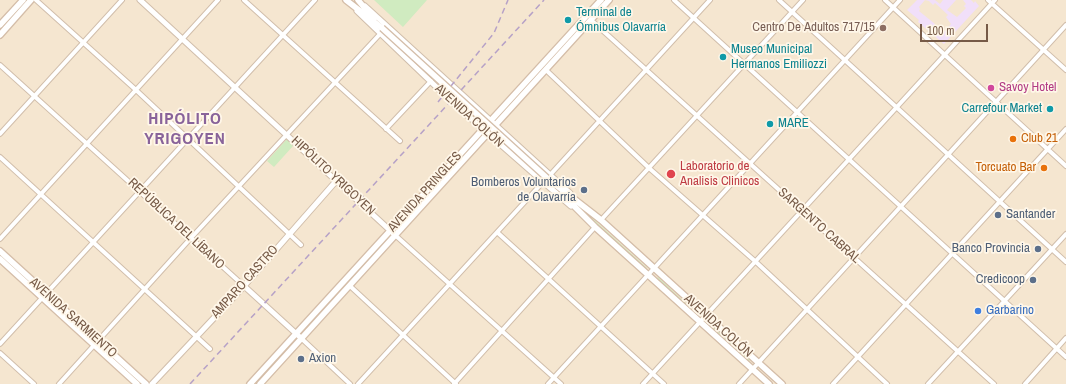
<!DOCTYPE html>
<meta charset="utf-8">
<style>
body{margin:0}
#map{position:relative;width:1066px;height:384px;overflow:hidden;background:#fdf4e2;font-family:"Archivo Narrow",sans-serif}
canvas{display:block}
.scale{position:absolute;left:920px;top:24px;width:68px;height:18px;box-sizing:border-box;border:2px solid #765a47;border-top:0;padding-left:5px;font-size:12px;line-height:14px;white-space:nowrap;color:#765a47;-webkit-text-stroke:3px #fff7e9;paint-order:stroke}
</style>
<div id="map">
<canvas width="1066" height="384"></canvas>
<div class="scale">100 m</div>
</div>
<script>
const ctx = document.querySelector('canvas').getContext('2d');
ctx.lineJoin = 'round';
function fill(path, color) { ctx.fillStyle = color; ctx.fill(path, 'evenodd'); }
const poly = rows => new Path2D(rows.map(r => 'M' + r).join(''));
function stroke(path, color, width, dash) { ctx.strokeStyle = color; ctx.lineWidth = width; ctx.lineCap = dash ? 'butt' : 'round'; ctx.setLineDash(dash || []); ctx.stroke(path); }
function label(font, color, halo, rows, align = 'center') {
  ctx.font = font + ' "Archivo Narrow",sans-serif'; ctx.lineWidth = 3.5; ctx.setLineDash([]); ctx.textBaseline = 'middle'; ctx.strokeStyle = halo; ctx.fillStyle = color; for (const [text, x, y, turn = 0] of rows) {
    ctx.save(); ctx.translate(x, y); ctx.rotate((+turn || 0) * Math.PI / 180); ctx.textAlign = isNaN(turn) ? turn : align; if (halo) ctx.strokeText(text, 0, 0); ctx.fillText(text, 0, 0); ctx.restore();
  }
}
fill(poly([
 [0,0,1066,0,1066,384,0,384]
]), '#f5e6d0');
fill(poly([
 [917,0,935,0,940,4,943,0,956,0,947,10,957,17,966,8,964,6,966,4,963,0,971,0,974,3,975,1,979,6,944,44,918,22,919,20,907,10],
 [925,0,929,1,933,5,935,3,948,15,946,17,951,24,945,31,943,30,941,32,934,26,935,24,919,11,920,9,919,7]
]), '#f1dff9');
fill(poly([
 [374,0,427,0,403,27],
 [479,135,481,136,396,231,395,230],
 [287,139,293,146,274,167,267,161],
 [582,209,647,268,646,269,581,210],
 [388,236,389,237,305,332,303,330],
 [658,277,697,314,696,315,657,278],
 [711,324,750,360,749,361,710,325]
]), '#d0ebc0');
const minor = poly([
 [36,0,136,90,301,245],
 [244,0,400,141],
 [674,0,1066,357],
 [779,0,1066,262],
 [885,0,1066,166],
 [988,0,1066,70],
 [591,20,994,384],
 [0,65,244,286],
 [546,70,649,168,756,262,887,384],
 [386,129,431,81],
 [0,134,122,0],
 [0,157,210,349],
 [550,175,710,0],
 [601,220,803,0],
 [498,233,664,384],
 [395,235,561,384],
 [0,239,218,0],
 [350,286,456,384],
 [302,339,350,384],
 [0,344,315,0],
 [0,353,34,384],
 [59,384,190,239,380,34],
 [358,384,543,182],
 [454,384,595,227],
 [548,384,900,0],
 [643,384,995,0],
 [739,384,1066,25],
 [833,384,1066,129],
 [928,384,1066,234],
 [1025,384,1066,338]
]);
const tertiary = poly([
 [140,0,395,235],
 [365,6,570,193],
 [357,11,451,101,571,206],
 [244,286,302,339],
 [152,384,244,286,337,180]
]);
const secondary = poly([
 [346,0,382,28],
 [358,0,374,19],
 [0,25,23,0],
 [0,35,31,0],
 [547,178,601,220,782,384],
 [562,194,595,227,769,384],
 [0,251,146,384],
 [0,259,137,384],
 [250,384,601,0],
 [260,384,609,0]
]);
stroke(minor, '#d1beab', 6);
stroke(tertiary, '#d1beab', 7);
stroke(secondary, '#d4bda8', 8);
stroke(minor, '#fff', 4);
stroke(tertiary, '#fff', 5);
stroke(secondary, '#fff', 5.5);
stroke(poly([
 [438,102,494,33,508,0],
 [190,384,544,0]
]), '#b6a1c7', 1.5, [6, 4]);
const secondaryBridge = poly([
 [382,28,547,178]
]);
stroke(secondaryBridge, '#d4bda8', 8, []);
stroke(secondaryBridge, '#fff', 5.5);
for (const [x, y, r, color] of [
 [568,20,4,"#0f9aa8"],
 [883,28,4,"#8d6e63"],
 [723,57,4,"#0f9aa8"],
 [991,88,4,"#d1479c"],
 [1050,109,4,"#0f9aa8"],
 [770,124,4,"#0f9aa8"],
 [1013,139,4,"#e8710a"],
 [1044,168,4,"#e8710a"],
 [671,174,5,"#e0444e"],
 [584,190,4,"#5c6f8a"],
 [998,215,4,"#5c6f8a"],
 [1038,249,4,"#5c6f8a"],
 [1033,280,4,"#5c6f8a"],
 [978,311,4,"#3f7fe0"],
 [301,359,4,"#5c6f8a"]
]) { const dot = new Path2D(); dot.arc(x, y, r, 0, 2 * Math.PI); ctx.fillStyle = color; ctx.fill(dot); stroke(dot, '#fff7e9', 1.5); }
label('13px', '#0d838f', '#fff7e9', [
 ["Terminal de",576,13],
 ["Ómnibus Olavarría",576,28],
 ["Museo Municipal",731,50],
 ["Hermanos Emiliozzi",731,65],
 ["Carrefour Market",1042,109,"right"],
 ["MARE",778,124]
], 'left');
label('13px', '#785e54', '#fff7e9', [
 ["Centro De Adultos 717/15",875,28]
], 'right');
label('13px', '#b23c85', '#fff7e9', [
 ["Savoy Hotel",999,88]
], 'left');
label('13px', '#765a47', '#fff7e9', [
 ["AVENIDA COLÓN",469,116,42],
 ["HIPÓLITO YRIGOYEN",333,176,43],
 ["AVENIDA PRINGLES",425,192,-48],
 ["REPÚBLICA DEL LÍBANO",176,224,43],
 ["SARGENTO CABRAL",819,226,42],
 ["AMPARO CASTRO",245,282,-48],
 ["AVENIDA SARMIENTO",73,318,42],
 ["AVENIDA COLÓN",718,326,42]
]);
label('13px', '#c56008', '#fff7e9', [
 ["Club 21",1021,139],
 ["Torcuato Bar",1036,168,"right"]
], 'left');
label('13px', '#be3a42', '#fff7e9', [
 ["Laboratorio de",680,167],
 ["Analisis Clinicos",680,182]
], 'left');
label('13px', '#4e5e75', '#fff7e9', [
 ["Bomberos Voluntarios",576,183],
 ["de Olavarría",576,198],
 ["Santander",1006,215,"left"],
 ["Banco Provincia",1030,249],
 ["Credicoop",1025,280],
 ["Axion",309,359,"left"]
], 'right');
label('13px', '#366cbe', '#fff7e9', [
 ["Garbarino",986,311]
], 'left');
ctx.letterSpacing = '1px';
label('bold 17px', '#89639a', '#fff7e9', [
 ["HIPÓLITO",185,119],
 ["YRIGOYEN",185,139]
]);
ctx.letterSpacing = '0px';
</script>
